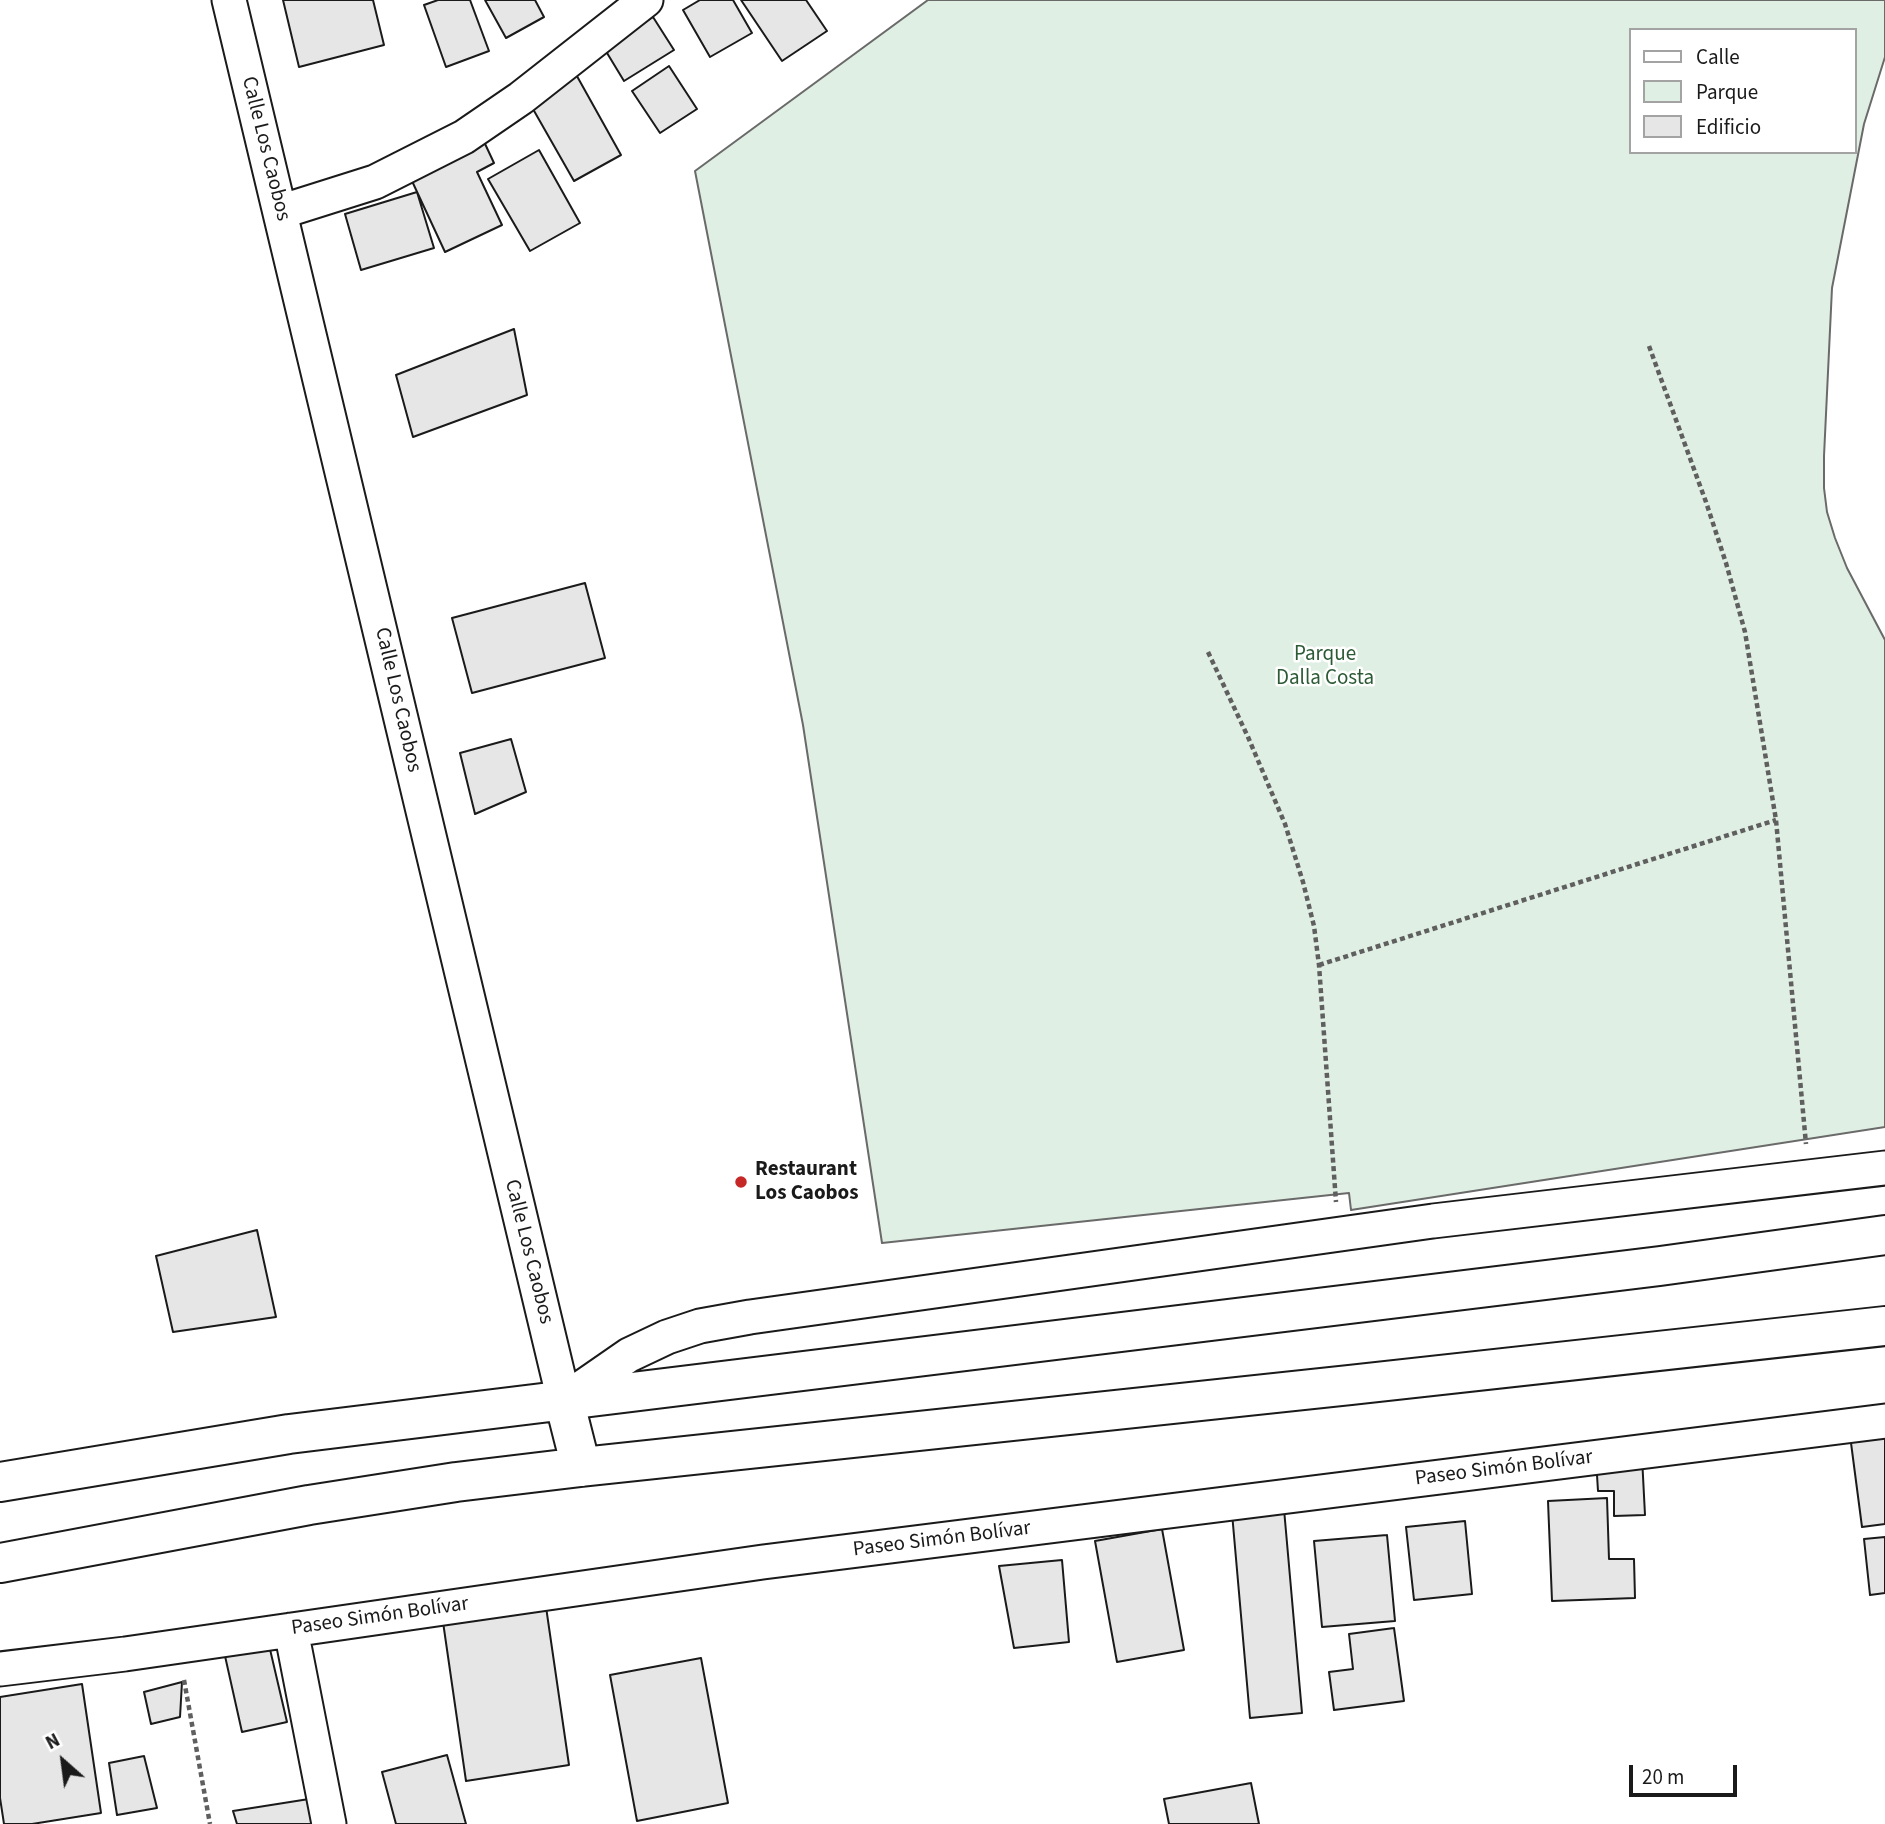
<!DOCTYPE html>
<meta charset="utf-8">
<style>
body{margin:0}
#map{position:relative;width:1885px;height:1824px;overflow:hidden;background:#fff;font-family:"Source Sans 3",sans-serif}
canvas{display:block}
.legend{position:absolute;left:1629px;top:28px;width:228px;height:126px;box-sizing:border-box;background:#fff;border:2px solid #a3a3a3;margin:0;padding:9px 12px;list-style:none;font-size:21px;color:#1a1a1a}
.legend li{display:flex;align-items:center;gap:14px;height:35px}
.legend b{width:35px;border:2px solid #a3a3a3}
.north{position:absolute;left:28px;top:1726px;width:70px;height:70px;-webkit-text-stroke:5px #fff;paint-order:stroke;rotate:332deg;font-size:19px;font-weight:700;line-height:28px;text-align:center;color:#1a1a1a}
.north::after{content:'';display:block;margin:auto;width:24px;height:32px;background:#1a1a1a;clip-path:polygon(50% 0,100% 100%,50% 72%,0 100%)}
.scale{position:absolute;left:1629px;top:1765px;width:108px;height:32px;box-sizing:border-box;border:4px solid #1a1a1a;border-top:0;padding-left:9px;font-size:21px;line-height:24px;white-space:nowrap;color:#1a1a1a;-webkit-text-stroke:5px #fff;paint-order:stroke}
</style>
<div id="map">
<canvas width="1885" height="1824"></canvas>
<ul class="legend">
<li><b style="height:9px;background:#fff"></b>Calle</li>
<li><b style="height:19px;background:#e0efe3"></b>Parque</li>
<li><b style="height:19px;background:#e6e6e6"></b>Edificio</li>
</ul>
<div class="north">N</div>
<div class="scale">20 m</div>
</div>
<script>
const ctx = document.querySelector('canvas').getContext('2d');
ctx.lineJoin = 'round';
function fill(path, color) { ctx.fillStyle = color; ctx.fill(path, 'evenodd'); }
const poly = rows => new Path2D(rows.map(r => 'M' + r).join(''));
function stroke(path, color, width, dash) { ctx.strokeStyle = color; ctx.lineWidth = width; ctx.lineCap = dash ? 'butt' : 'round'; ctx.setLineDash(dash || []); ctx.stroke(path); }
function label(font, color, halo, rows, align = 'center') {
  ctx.font = font + ' "Source Sans 3",sans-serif'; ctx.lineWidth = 5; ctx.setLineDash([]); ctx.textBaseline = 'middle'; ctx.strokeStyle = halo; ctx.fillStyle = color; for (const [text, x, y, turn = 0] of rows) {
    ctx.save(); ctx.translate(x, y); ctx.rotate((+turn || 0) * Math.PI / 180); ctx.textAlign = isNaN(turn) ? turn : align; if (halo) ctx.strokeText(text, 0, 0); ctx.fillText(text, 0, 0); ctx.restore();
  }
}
const green = poly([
 [928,0,1885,0,1885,57,1864,124,1832,288,1824,456,1824,488,1827,512,1835,538,1847,568,1885,640,1885,1127,1351,1210,1349,1193,882,1243,803,725,695,171,928,0],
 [1631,30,1855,30,1855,152,1631,152,1631,30]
]);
fill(green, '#e0efe3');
stroke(green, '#6a6a6a', 2);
const building = poly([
 [283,0,373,0,384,45,299,67,283,0],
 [438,0,470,0,489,51,446,67,424,5,438,0],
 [485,0,535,0,544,17,506,38,485,0],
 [700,0,733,0,752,33,710,57,683,10,700,0],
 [741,0,806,0,827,31,782,61,741,0],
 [653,17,674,50,624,81,604,48,653,17],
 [669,66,697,109,660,133,632,91,669,66],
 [573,69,621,155,574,181,525,95,573,69],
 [479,131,494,163,477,172,502,225,445,252,405,166,479,131],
 [539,150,580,223,530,251,488,179,539,150],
 [417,192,434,248,361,270,345,214,417,192],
 [514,329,527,395,413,437,396,375,514,329],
 [585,583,605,658,472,693,452,618,585,583],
 [511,739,526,792,475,814,460,753,511,739],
 [257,1230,276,1317,173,1332,156,1256,257,1230],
 [1885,1415,1885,1524,1862,1527,1848,1420,1885,1415],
 [1642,1457,1645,1515,1614,1516,1614,1491,1598,1491,1596,1459,1642,1457],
 [1607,1498,1609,1559,1634,1559,1635,1598,1552,1601,1548,1501,1607,1498],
 [1284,1509,1302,1713,1250,1718,1232,1513,1284,1509],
 [1465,1521,1472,1594,1414,1600,1406,1527,1465,1521],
 [1162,1529,1184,1650,1117,1662,1095,1541,1162,1529],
 [1387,1535,1395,1621,1322,1627,1314,1541,1387,1535],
 [1885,1537,1885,1593,1870,1595,1864,1539,1885,1537],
 [1062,1560,1069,1642,1014,1648,999,1566,1062,1560],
 [545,1600,569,1765,466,1781,442,1615,545,1600],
 [1394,1628,1404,1701,1334,1710,1329,1672,1353,1669,1349,1634,1394,1628],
 [269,1645,287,1722,242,1732,225,1656,269,1645],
 [701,1658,728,1803,637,1821,610,1675,701,1658],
 [182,1682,180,1717,151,1724,144,1692,182,1682],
 [82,1684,101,1813,32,1824,4,1824,0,1798,0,1697,82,1684],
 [447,1755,466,1824,396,1824,382,1772,447,1755],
 [144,1756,157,1808,117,1815,109,1763,144,1756],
 [1251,1783,1259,1824,1169,1824,1164,1799,1251,1783],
 [309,1799,313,1824,237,1824,233,1811,309,1799]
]);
fill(building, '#e6e6e6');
stroke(building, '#1a1a1a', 2);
const minor = poly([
 [229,0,564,1400,629,1355,667,1337,700,1326,750,1317,1433,1221,1885,1168],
 [280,212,375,182,464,137,521,98,646,0],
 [291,1630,329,1824],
 [0,1669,125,1654,763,1562,1885,1421]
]);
const primary = poly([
 [564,1400,581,1467],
 [0,1482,289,1434,1660,1266,1885,1235],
 [0,1563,309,1505,456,1482,581,1467,1350,1385,1885,1326]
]);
stroke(minor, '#1a1a1a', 37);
stroke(primary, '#1a1a1a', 42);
stroke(poly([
 [1649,346,1706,502,1726,563,1745,632,1776,820,1806,1144],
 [1208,652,1248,737,1285,824,1303,882,1314,926,1319,965,1336,1202],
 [1319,965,1776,820],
 [184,1680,210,1824]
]), '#5f5f5f', 4.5, [5, 3.5]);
stroke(minor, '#fff', 33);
stroke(primary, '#fff', 38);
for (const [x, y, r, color] of [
 [741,1182,7,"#c62828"]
]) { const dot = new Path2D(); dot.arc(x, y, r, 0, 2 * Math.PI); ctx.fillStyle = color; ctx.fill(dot); stroke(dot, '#fff', 2.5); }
label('21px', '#1a1a1a', '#fff', [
 ["Calle Los Caobos",265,149,76],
 ["Calle Los Caobos",397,700,77],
 ["Calle Los Caobos",528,1252,76],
 ["Paseo Simón Bolívar",1504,1469,-7],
 ["Paseo Simón Bolívar",942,1540,-7],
 ["Paseo Simón Bolívar",380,1617,-8]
]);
label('21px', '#2b5a34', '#fff', [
 ["Parque",1325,655],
 ["Dalla Costa",1325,679]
]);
label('bold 21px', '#1a1a1a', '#fff', [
 ["Restaurant",755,1170],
 ["Los Caobos",755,1194]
], 'left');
</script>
